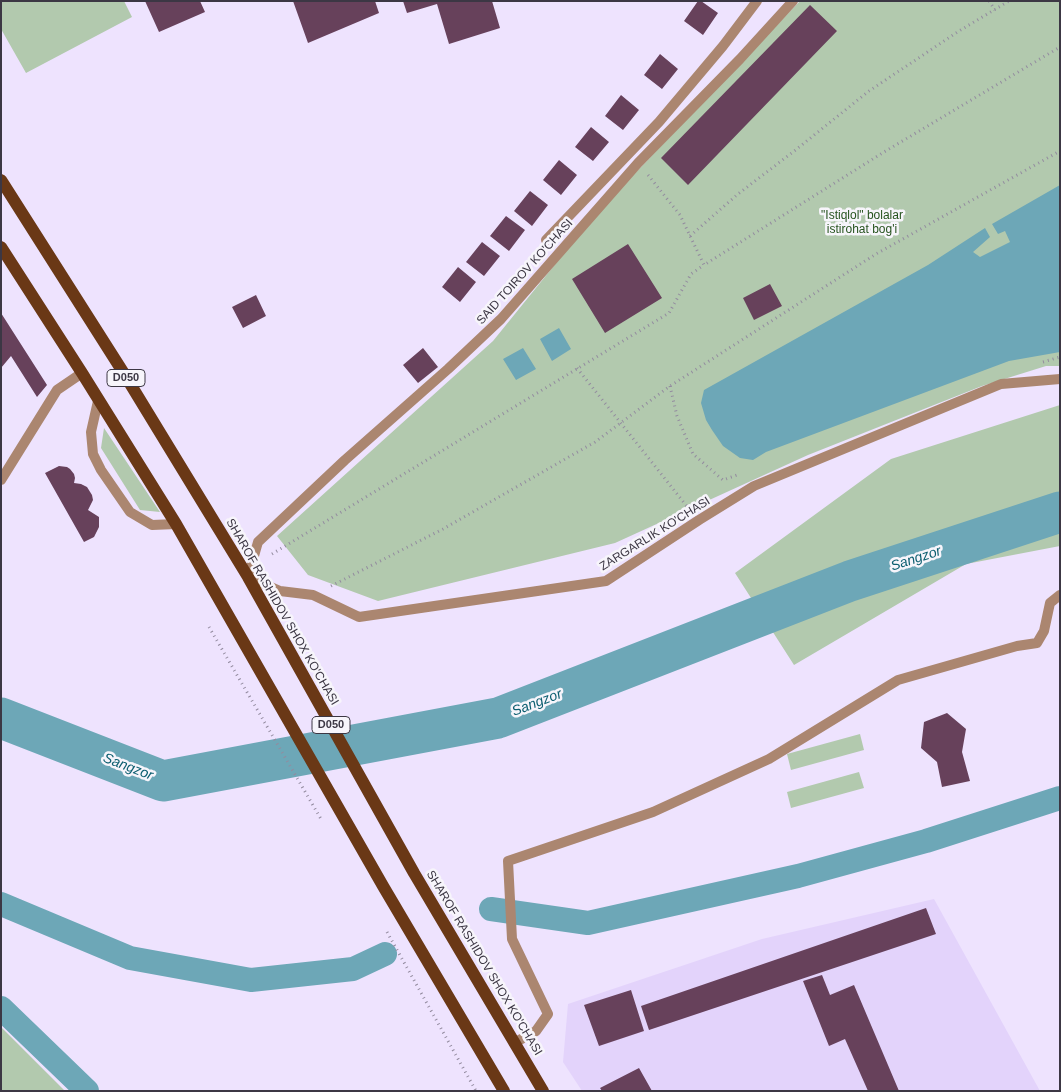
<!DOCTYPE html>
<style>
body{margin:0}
#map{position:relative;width:1061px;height:1092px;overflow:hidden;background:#eee3fe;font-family:Helvetica,sans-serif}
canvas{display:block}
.frame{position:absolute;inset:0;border:2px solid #3c3744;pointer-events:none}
</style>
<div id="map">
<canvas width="1061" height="1092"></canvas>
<div class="frame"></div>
</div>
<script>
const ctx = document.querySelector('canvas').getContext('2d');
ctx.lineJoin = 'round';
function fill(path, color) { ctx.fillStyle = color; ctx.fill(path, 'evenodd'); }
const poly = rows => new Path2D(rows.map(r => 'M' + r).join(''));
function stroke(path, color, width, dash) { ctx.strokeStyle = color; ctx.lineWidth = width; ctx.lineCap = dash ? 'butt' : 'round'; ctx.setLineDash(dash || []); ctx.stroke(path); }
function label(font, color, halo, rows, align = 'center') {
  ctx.font = font + ' Helvetica,sans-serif'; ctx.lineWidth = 5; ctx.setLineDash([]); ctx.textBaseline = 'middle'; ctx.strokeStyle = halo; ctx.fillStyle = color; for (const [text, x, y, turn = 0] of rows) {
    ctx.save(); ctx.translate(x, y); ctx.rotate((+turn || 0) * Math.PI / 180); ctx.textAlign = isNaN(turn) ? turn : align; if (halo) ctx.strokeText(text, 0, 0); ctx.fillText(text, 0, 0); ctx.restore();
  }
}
fill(poly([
 [934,899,1040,1091,582,1091,563,1062,568,1004,762,939]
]), '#e3d3fb');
fill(poly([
 [1,1,124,1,132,17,26,73,1,29],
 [800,1,1060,1,1060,366,1046,366,982,386,808,455,615,543,378,601,308,575,277,536,493,341,595,215],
 [1060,405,1060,546,966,564,794,665,735,573,891,459],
 [104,428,160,512,140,510,101,448],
 [860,734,864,750,791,770,787,754],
 [859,772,864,788,791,808,787,792],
 [1,1027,65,1091,1,1091]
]), '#b2c9ae');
fill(poly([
 [1060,185,1060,352,1009,361,766,452,753,460,740,458,723,446,712,430,706,420,701,403,704,390,928,265,985,228,990,237,973,252,980,257,1010,242,1005,231,998,234,992,224],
 [559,328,571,349,552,361,540,339],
 [523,348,536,369,516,380,503,359]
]), '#6da7b7');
stroke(poly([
 [1,904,130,958,251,980,353,969,385,954],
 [491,909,588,923,798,876,926,841,1060,798],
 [1,1008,87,1091]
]), '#6da7b7', 24);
stroke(poly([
 [1,718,163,781,498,718,850,581,1060,512]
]), '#6da7b7', 41);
fill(poly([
 [145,1,200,1,205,12,159,32],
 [293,1,375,1,379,13,308,43],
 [403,1,492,1,500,28,449,44,437,4,407,13],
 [698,1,701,1,718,13,703,35,684,21],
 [810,5,837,31,688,185,661,158],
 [660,54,678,69,662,89,644,75],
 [621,95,639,110,623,130,605,116],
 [591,127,609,142,593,161,575,147],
 [559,160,577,175,561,195,543,180],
 [530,191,548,205,532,226,514,211],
 [506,216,525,230,509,251,490,236],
 [482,242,500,256,484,276,466,262],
 [628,244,662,298,605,333,572,279],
 [458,267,476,282,460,302,442,287],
 [770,284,782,306,754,320,743,298],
 [256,295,266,316,243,328,232,307],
 [1,313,47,385,37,397,11,356,1,368],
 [423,348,438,367,418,383,403,365],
 [59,466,67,467,70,469,74,474,75,478,74,483,81,484,87,487,92,495,93,500,88,510,99,517,99,527,94,537,84,542,45,473],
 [947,713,966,729,962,752,970,781,942,787,937,762,921,748,924,722],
 [926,908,936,934,649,1030,641,1006],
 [822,975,830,995,854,985,899,1091,868,1091,845,1039,829,1046,803,981],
 [631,990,644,1031,599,1046,584,1005],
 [639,1068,652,1091,602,1091,600,1088]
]), '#67415b');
stroke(poly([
 [989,1,995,10],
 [648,175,680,215,704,265,884,152,1060,47],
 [690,236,738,194,793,152,869,91,959,31,1009,1],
 [1043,362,1060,357],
 [577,368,689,509],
 [670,386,677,416,693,454,723,480,737,475],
 [272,554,669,313,691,274,704,265],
 [331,586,443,529,595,442,670,386,876,254,1060,151],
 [209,627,321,819],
 [387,932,476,1091]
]), '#938b9f', 3, [1, 4]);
stroke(poly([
 [98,401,91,432,93,454,101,470,130,512,152,525,176,524],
 [1,480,57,390,82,373],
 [248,577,258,542,345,460,448,369,501,319,638,163,740,59,793,1],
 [514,1043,536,1031,548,1014,512,939,508,861,653,812,769,759,898,680,1017,646,1037,643,1044,631,1050,603,1060,595]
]), '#ab8670', 10);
stroke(poly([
 [546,240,659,122,723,46,757,1],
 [248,577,280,591,313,595,359,617,606,581,699,520,754,486,1001,384,1060,379]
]), '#ab8670', 10);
stroke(poly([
 [1,180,123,372,248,577,414,873,543,1091],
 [1,247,82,373,176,524,383,886,504,1091]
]), '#6a3816', 12);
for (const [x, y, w] of [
 [126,378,38],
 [331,725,38]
]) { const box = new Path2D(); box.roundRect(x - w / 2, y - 8.5, w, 17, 4); ctx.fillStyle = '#f7f5fb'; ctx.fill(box); stroke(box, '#3c3744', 1); }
label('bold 11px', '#3c3744', null, [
 ["D050",126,378],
 ["D050",331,725]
]);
label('12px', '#26531e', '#f7f5fb', [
 ["\"Istiqlol\" bolalar",862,216],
 ["istirohat bog'i",862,230]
]);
label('12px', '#3c3744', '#f7f5fb', [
 ["SAID TOIROV KO'CHASI",525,272,-48],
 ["ZARGARLIK KO'CHASI",655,534,-32],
 ["SHAROF RASHIDOV SHOX KO'CHASI",282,612,60],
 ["SHAROF RASHIDOV SHOX KO'CHASI",484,963,59]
]);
label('italic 14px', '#0c5e70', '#f7f5fb', [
 ["Sangzor",916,559,-18],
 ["Sangzor",537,703,-21],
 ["Sangzor",128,767,21]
]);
</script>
